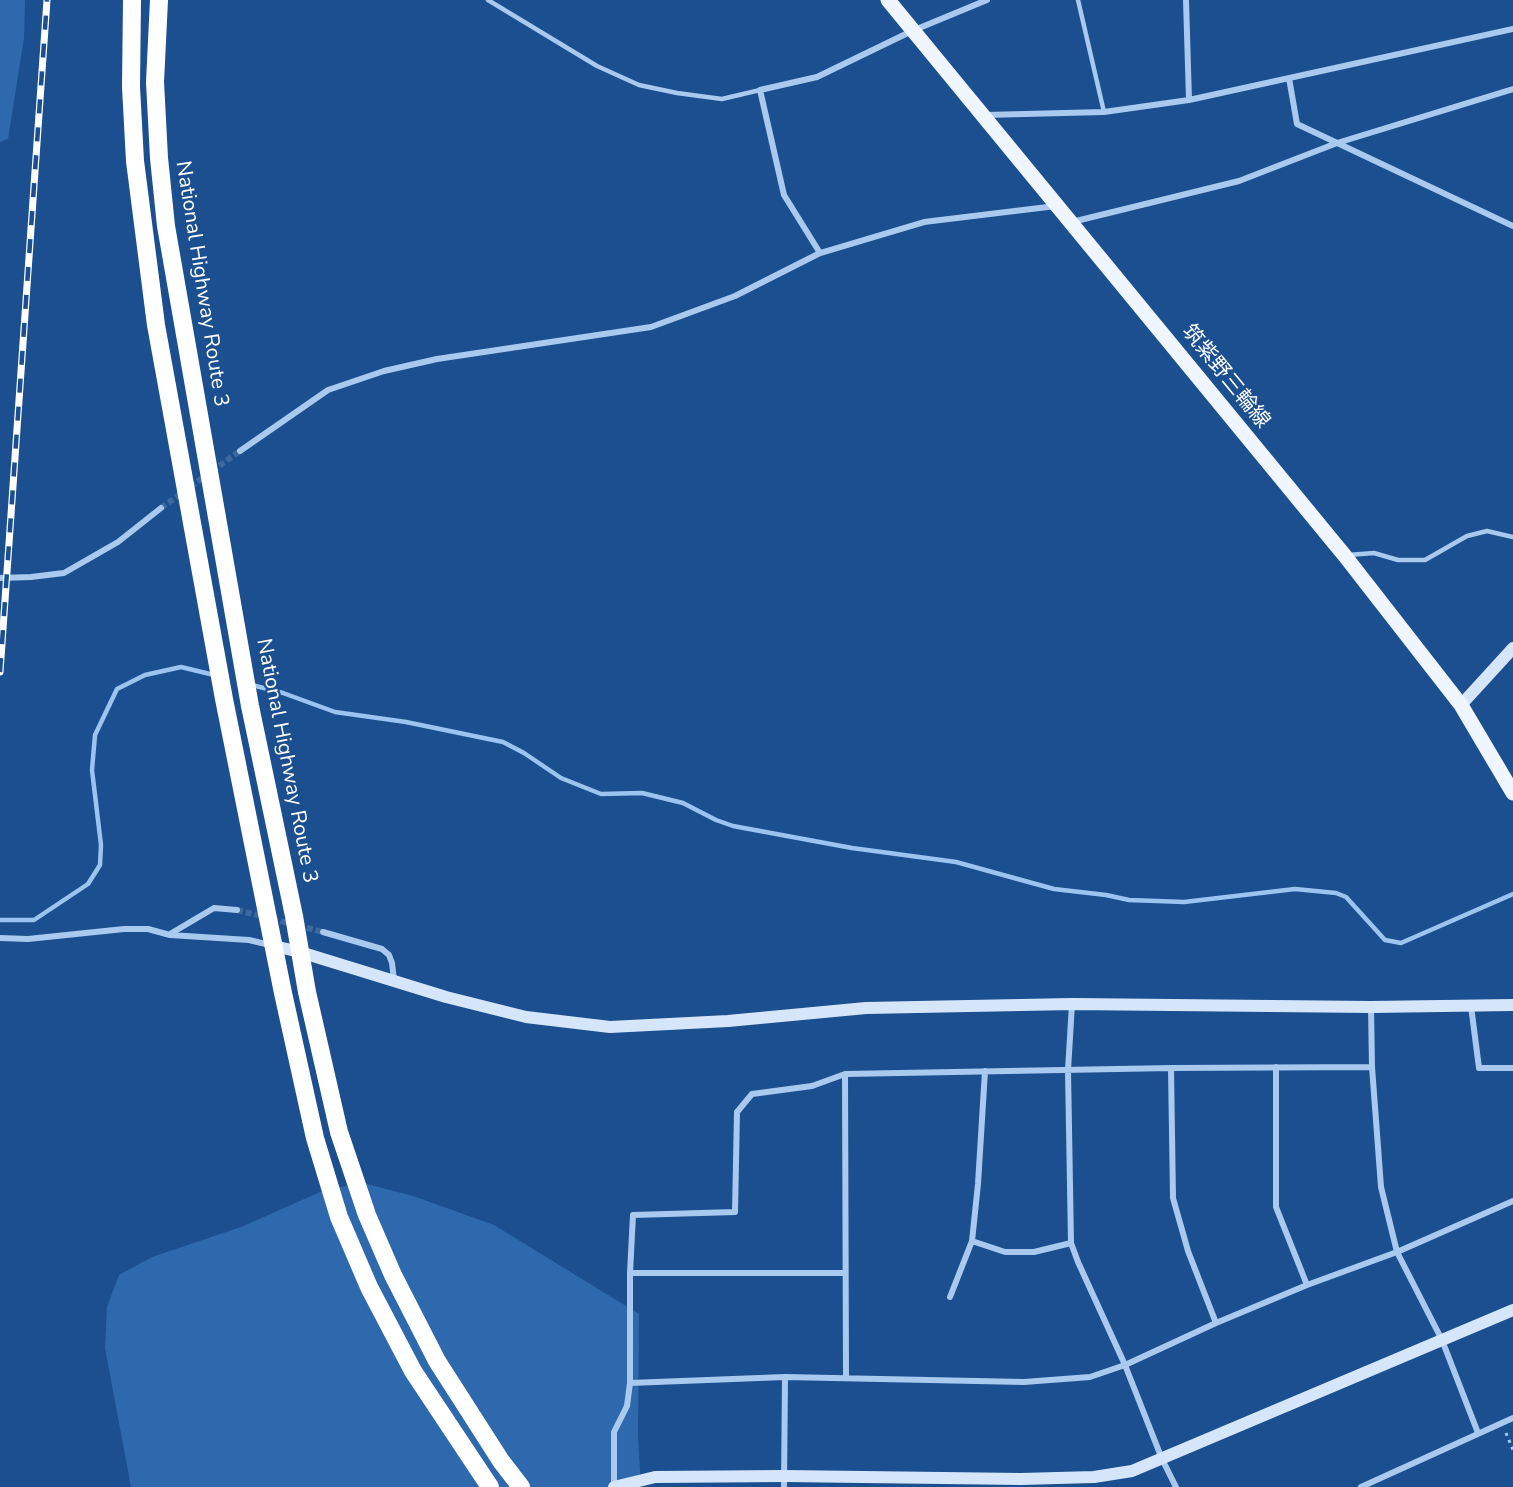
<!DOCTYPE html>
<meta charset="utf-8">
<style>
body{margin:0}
canvas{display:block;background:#1b4f8f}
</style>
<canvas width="1513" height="1487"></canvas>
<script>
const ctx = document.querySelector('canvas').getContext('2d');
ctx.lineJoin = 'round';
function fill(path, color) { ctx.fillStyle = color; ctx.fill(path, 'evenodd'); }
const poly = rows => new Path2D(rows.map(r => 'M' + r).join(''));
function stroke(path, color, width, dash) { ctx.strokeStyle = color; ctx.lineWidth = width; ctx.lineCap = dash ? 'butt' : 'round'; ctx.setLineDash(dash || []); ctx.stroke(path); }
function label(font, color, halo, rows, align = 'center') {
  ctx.font = font + ' "Nunito Sans","Noto Sans JP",sans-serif'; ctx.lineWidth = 4.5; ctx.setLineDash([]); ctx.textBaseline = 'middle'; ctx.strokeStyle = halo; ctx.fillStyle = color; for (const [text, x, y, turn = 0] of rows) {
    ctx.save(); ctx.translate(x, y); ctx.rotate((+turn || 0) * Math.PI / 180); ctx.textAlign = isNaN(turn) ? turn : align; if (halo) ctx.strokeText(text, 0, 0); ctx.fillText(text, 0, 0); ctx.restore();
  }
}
fill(poly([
 [0,0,25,0,24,38,8,139,0,142],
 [363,1183,413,1196,494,1225,639,1314,638,1438,641,1487,131,1487,105,1348,107,1307,119,1275,152,1257,241,1227,327,1189]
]), '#2e69ad');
stroke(poly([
 [252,685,283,693,335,712,406,722,503,742,524,753,561,778,601,794,642,793,683,803,716,820,733,826,852,848,956,862,1054,889,1106,895,1129,900,1184,902,1295,889,1336,893,1346,897,1385,940,1401,943,1513,894],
 [0,920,34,920,88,884,100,865,101,845,92,770,95,735,117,689,145,675,181,667,214,675]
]), '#9cc4f0', 4.5);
stroke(poly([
 [161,508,240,451],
 [237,910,323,932]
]), '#3d69a0', 6, [6, 3]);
stroke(poly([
 [1506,1433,1513,1450]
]), '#a9c9ee', 3, [3, 4.5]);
stroke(poly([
 [488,0,597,66,639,85,677,93,722,99,760,90],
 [1078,0,1104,112],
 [1348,555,1374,553,1398,560,1425,560,1467,536,1487,531,1513,537]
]), '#a9c9ee', 4.5);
stroke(poly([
 [1186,0,1189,100],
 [1289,78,1297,124,1513,226],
 [985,115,1104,112,1189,100,1513,29],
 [1072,222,1239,181,1337,143,1513,89],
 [820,253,784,195,760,90,817,77,912,31,987,0],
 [240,451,328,390,384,371,437,359,651,327,735,296,820,253,924,222,1056,206],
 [0,578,31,577,64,573,118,542,161,508],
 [323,932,382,949,389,955,392,963,394,980],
 [170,934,214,908,237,910],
 [0,938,28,939,124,929,148,929,170,935,249,940,270,945],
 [1072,1004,1068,1070,1071,1243,1078,1262,1125,1365,1162,1459,1176,1487],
 [1471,1006,1479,1068,1513,1068],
 [1371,1007,1372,1067,1381,1187,1397,1252,1442,1340,1478,1433],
 [1276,1067,1276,1207,1307,1285],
 [1171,1068,1173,1198,1188,1251,1216,1323],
 [845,1074,846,1376],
 [972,1241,1005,1252,1034,1252,1071,1243],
 [630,1273,845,1273],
 [950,1297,972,1241,978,1184,985,1071],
 [630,1383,785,1377,1024,1382,1090,1377,1125,1365,1216,1323,1307,1285,1397,1252,1513,1201],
 [614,1487,614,1432,627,1406,630,1383,630,1273,633,1215,735,1212,737,1112,752,1094,812,1086,845,1074,1171,1068,1372,1067],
 [784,1487,785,1377],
 [1361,1487,1513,1418]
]), '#a9c9ee', 6);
stroke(poly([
 [1461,705,1513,648],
 [274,946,300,952,446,997,526,1017,610,1027,728,1021,866,1008,1072,1004,1371,1007,1513,1005],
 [614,1487,655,1477,784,1476,1021,1479,1094,1477,1132,1471,1513,1310]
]), '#d6e6fa', 12);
stroke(poly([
 [888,0,1345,556,1461,705,1513,793]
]), '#f0f6ff', 15);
stroke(poly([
 [132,0,131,87,135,161,156,325,224,699,283,993,315,1138,339,1217,369,1287,413,1371,490,1487],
 [159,0,155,82,159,158,166,226,250,706,294,916,307,992,339,1132,367,1215,393,1275,437,1361,501,1461,521,1487]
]), '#fff', 18);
const rail = poly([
 [0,672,47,0]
]);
stroke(rail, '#fff', 7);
stroke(rail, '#1b4f8f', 4.5, [14]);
label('21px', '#fff', '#1b4f8f', [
 ["National Highway Route 3",201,284,81],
 ["筑紫野三輪線",1225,377,51],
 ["National Highway Route 3",286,761,79]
]);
</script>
